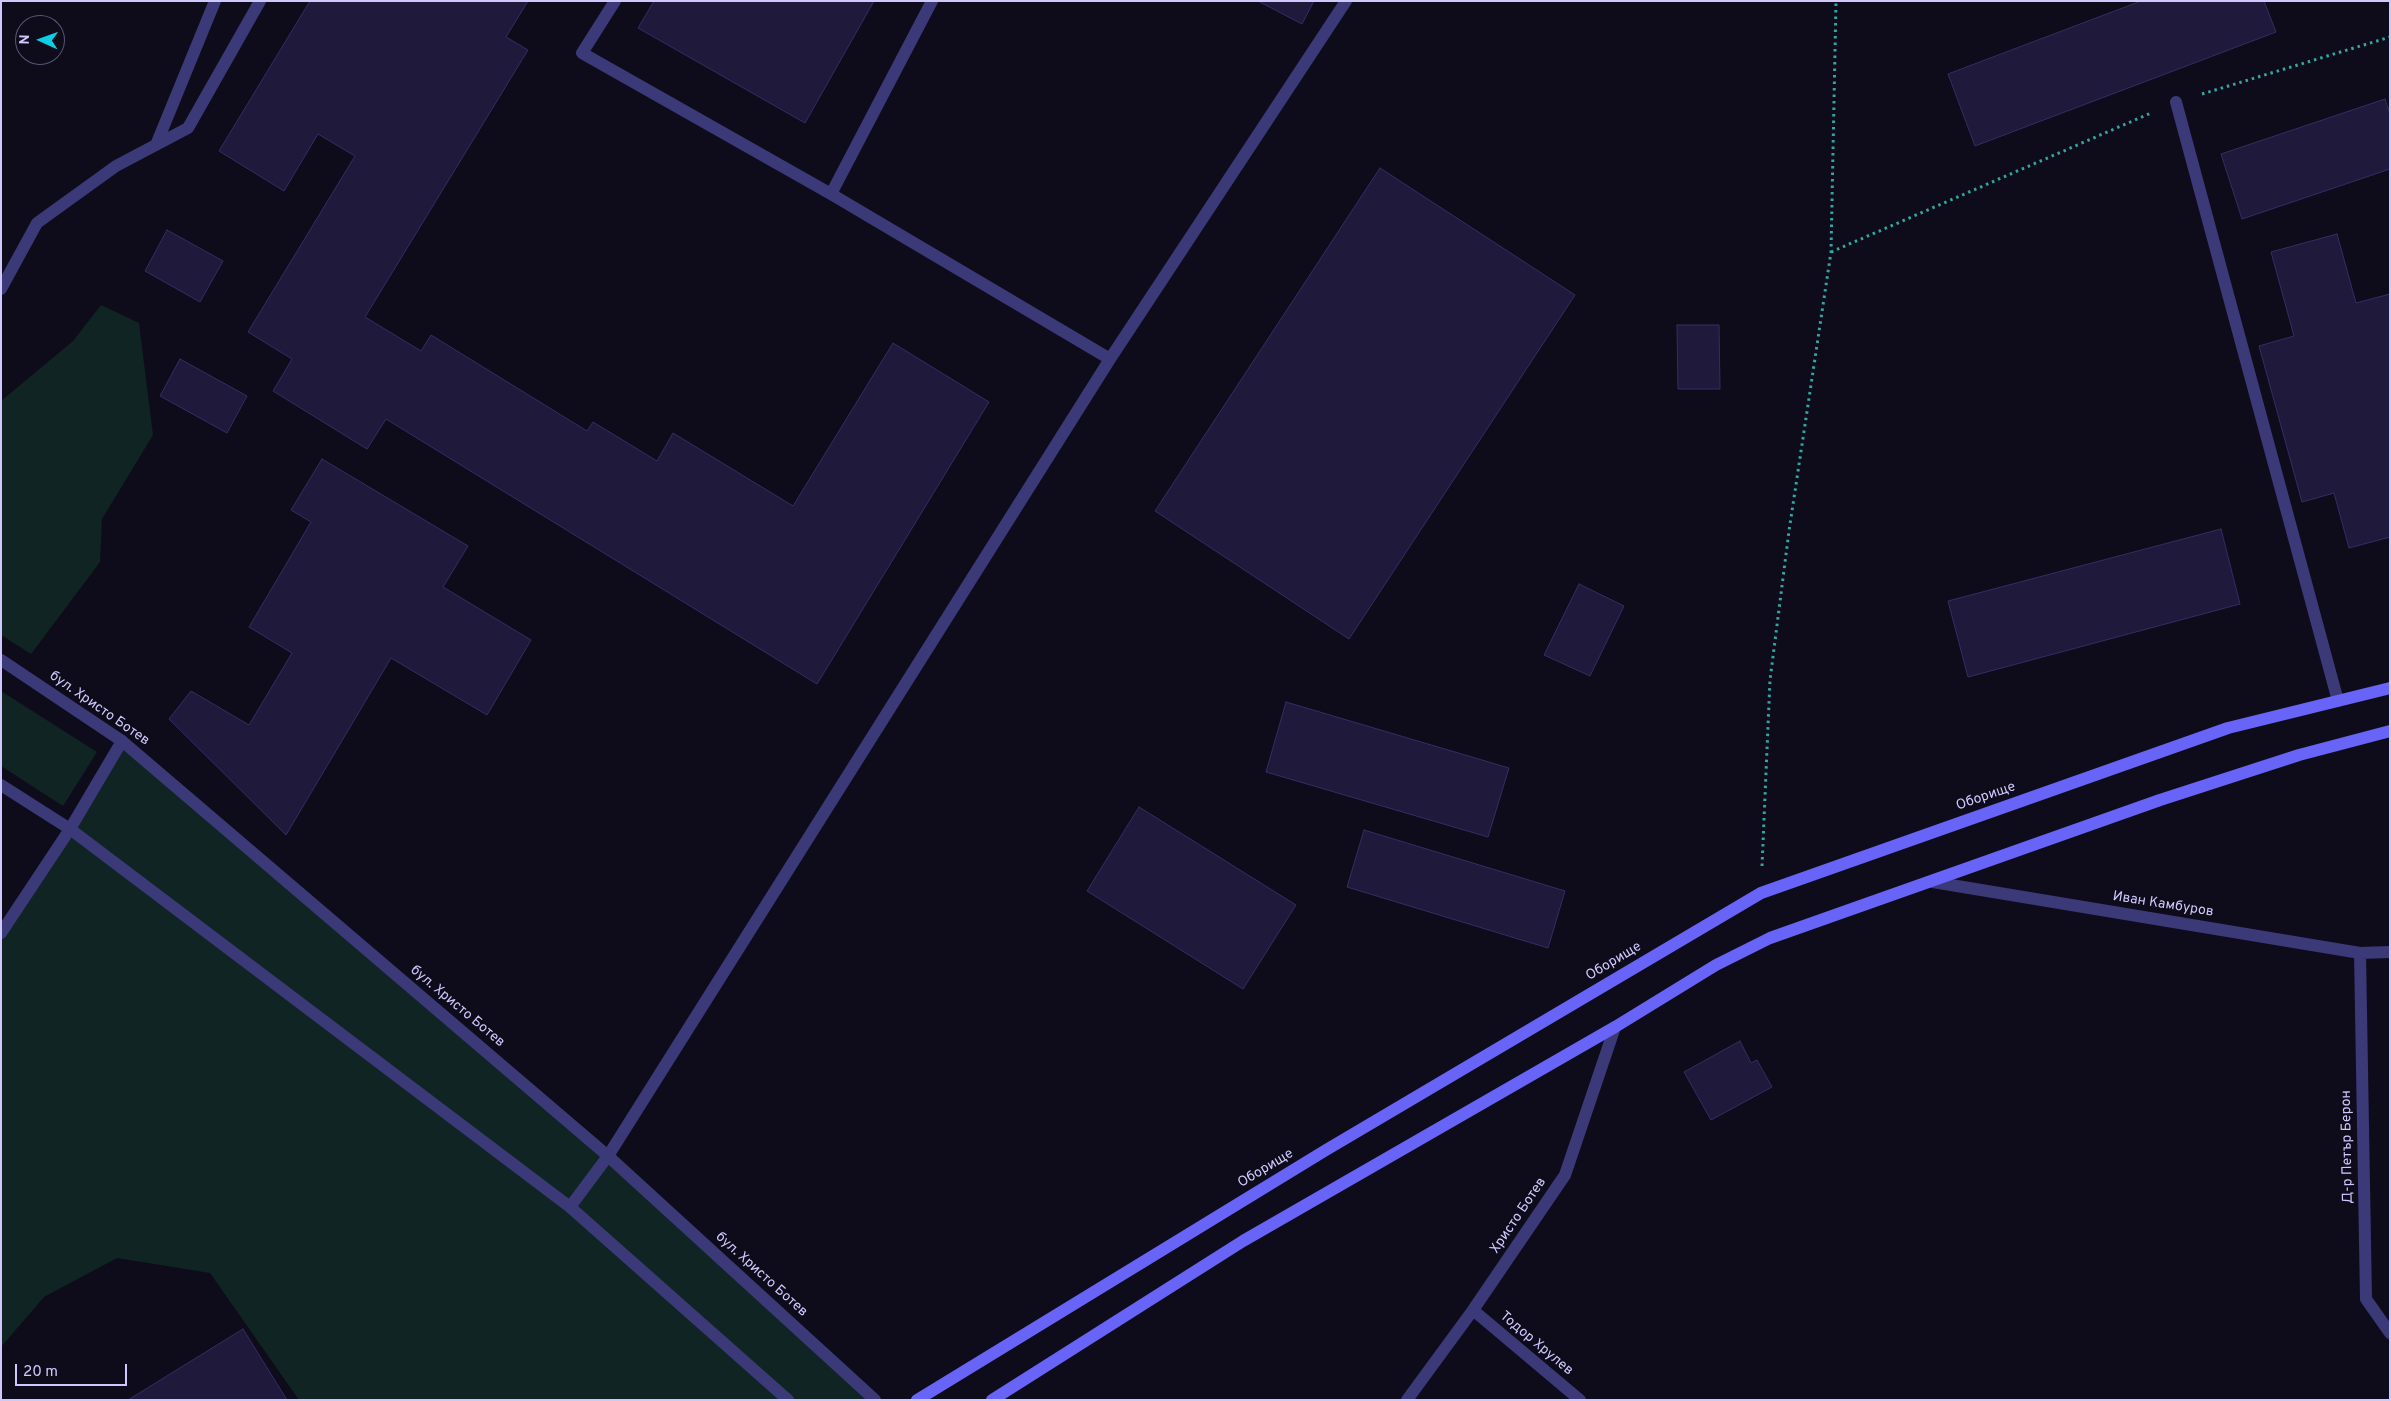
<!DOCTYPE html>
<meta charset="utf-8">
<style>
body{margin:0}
#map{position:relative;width:2391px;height:1401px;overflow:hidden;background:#0e0c1b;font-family:Overpass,sans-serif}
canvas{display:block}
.frame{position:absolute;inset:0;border:2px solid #cec8fc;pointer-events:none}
.north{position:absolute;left:15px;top:15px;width:50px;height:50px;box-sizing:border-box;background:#0e0c1b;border:1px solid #5b5775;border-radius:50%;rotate:272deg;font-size:14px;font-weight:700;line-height:20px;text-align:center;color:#cec8fc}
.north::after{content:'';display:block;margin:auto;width:18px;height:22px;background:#0bd0e5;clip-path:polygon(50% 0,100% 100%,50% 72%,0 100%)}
.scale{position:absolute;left:15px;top:1364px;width:112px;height:22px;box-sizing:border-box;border:2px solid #cec8fc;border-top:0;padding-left:6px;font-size:15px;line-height:18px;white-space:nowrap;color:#cec8fc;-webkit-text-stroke:4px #0e0c1b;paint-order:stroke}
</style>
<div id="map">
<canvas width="2391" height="1401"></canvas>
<div class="frame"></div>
<div class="north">N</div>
<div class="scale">20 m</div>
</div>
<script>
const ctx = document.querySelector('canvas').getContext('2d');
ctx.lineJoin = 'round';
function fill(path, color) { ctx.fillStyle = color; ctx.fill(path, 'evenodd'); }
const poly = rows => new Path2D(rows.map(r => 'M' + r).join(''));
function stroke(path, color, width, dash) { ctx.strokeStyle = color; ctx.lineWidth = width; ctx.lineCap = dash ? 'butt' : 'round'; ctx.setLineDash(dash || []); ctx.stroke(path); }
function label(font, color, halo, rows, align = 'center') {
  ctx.font = font + ' Overpass,sans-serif'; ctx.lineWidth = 4.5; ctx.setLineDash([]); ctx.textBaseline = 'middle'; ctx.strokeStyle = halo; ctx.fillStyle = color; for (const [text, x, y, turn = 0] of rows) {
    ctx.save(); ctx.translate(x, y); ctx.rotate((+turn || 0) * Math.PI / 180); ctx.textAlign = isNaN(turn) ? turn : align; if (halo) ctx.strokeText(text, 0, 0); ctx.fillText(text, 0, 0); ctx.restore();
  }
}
fill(poly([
 [101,305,139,323,153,435,102,519,100,562,31,654,1,635,1,401,73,341],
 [1,691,97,752,63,806,1,766],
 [122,741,608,1156,875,1400,299,1400,210,1273,117,1258,44,1297,1,1347,1,933]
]), '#0f2423');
const building = poly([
 [310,1,528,1,506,37,528,50,365,317,421,351,431,335,587,431,593,422,657,461,673,433,793,506,893,343,989,402,817,684,386,419,367,449,273,391,292,359,248,332,355,156,318,134,284,191,219,151,310,1],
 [654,1,874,1,805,123,638,28,654,1],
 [1258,1,1314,1,1302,24,1258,1],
 [2141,1,2264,1,2276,32,1975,146,1948,74,2141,1],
 [2385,99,2390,114,2390,169,2242,219,2221,154,2385,99],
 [1380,168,1575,295,1349,639,1155,511,1380,168],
 [167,230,223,261,200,302,145,271,167,230],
 [2337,234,2356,303,2390,294,2390,537,2349,548,2334,493,2302,502,2259,346,2294,336,2271,252,2337,234],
 [1677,325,1719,325,1720,389,1678,389,1677,325],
 [180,359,247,396,227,433,160,396,180,359],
 [322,459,468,546,443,587,531,640,487,715,391,658,286,835,169,719,191,691,249,725,292,653,249,627,311,522,291,510,322,459],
 [2221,529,2240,604,1968,677,1948,601,2221,529],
 [1579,584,1624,606,1590,676,1544,655,1579,584],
 [1286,702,1509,768,1488,837,1266,772,1286,702],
 [1139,807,1296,905,1243,989,1087,891,1139,807],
 [1364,830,1565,891,1548,948,1347,887,1364,830],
 [1740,1041,1751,1063,1757,1060,1772,1087,1711,1120,1684,1072,1740,1041],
 [243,1329,287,1400,128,1400,243,1329]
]);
fill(building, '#1f193b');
stroke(building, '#372c65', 1);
stroke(poly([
 [2202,94,2390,37],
 [1831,252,2151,113],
 [1762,866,1770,680,1789,531,1831,252,1836,1]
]), '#32a69f', 3, [2.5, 4]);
stroke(poly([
 [615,1,582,53,831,194,1110,359],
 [2176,102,2338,701],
 [156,145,215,1],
 [831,194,932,1],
 [1,289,37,223,116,166,188,128,260,1],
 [1,933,70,829,122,741],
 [570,1207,608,1156,1110,359,1346,1]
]), '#3b3978', 12);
stroke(poly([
 [1,660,122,741,608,1156,875,1400],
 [1,785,70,829,570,1207,788,1400],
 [1933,882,2360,953,2390,952],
 [2360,953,2366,1299,2390,1333],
 [1473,1310,1580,1400],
 [1407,1400,1473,1310,1565,1175,1615,1027]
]), '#3b3978', 12);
stroke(poly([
 [917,1400,1326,1150,1761,893,2228,728,2390,688],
 [992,1400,1243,1241,1615,1027,1716,965,1770,938,2160,800,2299,755,2390,731]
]), '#6764f7', 12);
label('14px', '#cec8fc', '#0e0c1b', [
 ["бул. Христо Ботев",99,709,35],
 ["Оборище",1986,797,-19],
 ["Иван Камбуров",2163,905,9],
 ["Оборище",1614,962,-31],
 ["бул. Христо Ботев",457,1007,40],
 ["Д-р Петър Берон",2348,1147,-91],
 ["Оборище",1266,1169,-31],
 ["Христо Ботев",1519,1216,-56],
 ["бул. Христо Ботев",761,1275,42],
 ["Тодор Хрулев",1536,1344,40]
]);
</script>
